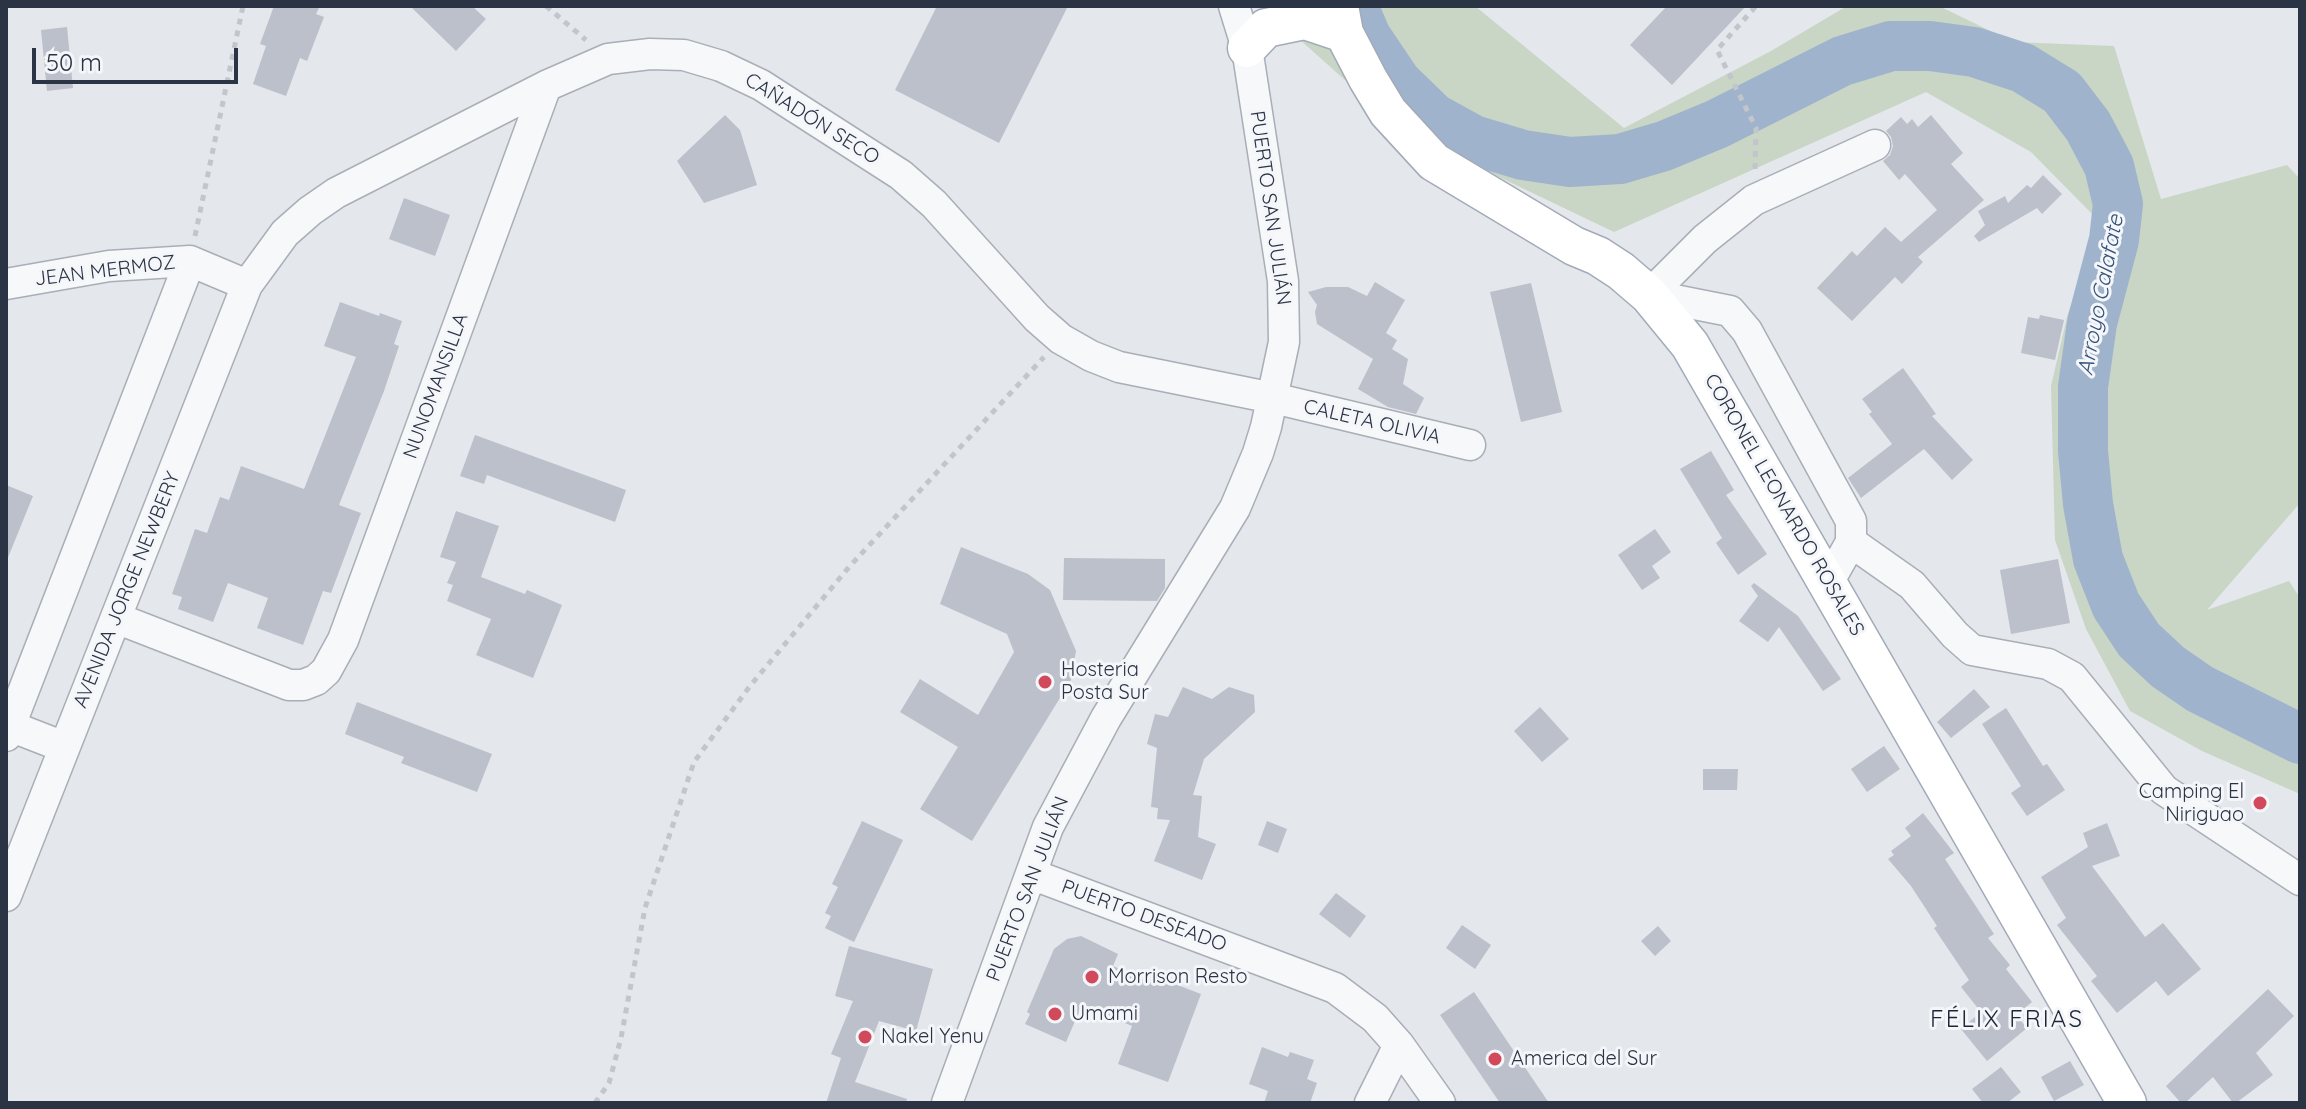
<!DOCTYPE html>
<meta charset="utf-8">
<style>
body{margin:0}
#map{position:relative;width:2306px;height:1109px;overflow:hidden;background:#e4e7ec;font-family:Quicksand,sans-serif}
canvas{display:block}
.frame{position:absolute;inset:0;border:8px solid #2b3445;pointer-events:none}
.scale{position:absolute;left:32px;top:48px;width:206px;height:36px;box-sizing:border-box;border:4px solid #2b3445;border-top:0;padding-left:10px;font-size:24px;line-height:28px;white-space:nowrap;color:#2b3445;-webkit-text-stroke:6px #f4f6f9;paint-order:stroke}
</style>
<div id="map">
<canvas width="2306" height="1109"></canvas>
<div class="frame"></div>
<div class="scale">50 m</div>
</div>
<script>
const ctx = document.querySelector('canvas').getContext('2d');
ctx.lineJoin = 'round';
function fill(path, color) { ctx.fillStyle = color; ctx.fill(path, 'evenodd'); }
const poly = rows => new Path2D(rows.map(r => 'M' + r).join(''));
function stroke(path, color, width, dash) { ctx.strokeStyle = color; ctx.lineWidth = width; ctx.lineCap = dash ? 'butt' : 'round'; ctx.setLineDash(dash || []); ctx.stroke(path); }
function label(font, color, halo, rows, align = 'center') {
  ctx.font = font + ' Quicksand,sans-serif'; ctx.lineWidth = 6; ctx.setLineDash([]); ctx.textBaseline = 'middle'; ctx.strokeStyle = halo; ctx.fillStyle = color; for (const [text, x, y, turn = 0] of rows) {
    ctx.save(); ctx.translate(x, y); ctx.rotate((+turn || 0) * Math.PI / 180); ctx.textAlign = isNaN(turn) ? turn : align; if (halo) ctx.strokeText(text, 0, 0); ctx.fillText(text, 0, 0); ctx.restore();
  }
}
fill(poly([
 [1262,6,1475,6,1624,128,1771,51,1847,6,1939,6,2013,42,2114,46,2161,199,2287,165,2300,179,2300,503,2207,610,2289,581,2300,598,2300,794,2202,751,2130,711,2086,629,2055,540,2051,386,2068,313,2103,225,2031,152,1926,92,1614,232,1401,130]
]), '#c9d6c5');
stroke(poly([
 [1353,6,1366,37,1397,83,1433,118,1473,140,1523,155,1570,162,1620,159,1664,146,1717,124,1842,61,1891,46,1930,46,1974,52,2023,68,2062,92,2088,126,2109,166,2118,204,2114,240,2092,323,2083,387,2083,451,2088,504,2098,559,2116,605,2139,640,2168,667,2200,689,2300,739]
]), '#9fb4cc', 50);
fill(poly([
 [274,6,320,6,316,14,324,17,307,61,300,58,286,96,253,84,266,46,260,44],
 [410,6,472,6,486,19,456,51],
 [937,6,1068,6,999,143,895,90],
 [1667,6,1746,6,1672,85,1630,45],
 [67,27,73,88,47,91,41,30],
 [725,115,740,130,757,185,704,203,677,161],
 [1931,115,1963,153,1951,164,1984,200,1918,257,1923,262,1902,284,1895,277,1852,321,1817,288,1852,251,1857,256,1885,227,1901,242,1937,210,1905,174,1899,180,1883,161,1890,155,1893,146,1891,137,1886,131,1901,117,1907,124,1912,119,1918,127],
 [2043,175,2062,194,2042,214,2037,208,1979,242,1974,236,1985,225,1978,211,2005,196,2008,203,2027,185,2031,188],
 [404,198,450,215,435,256,389,239],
 [1375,282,1405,300,1386,333,1397,340,1392,349,1408,359,1403,384,1424,398,1416,414,1388,407,1358,389,1373,359,1317,324,1315,312,1317,305,1308,292,1326,287,1348,287,1367,296],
 [1531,283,1562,412,1521,422,1490,292],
 [340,302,379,316,380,313,402,321,394,344,399,346,384,391,339,505,361,513,331,593,323,591,303,645,257,628,268,598,228,583,213,622,178,609,182,597,172,594,195,529,207,533,220,497,229,500,241,466,304,489,356,357,324,346],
 [2040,315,2064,320,2055,360,2021,353,2028,317,2039,319],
 [1903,368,1936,414,1932,416,1973,460,1952,480,1924,449,1861,498,1848,478,1892,444,1869,414,1872,412,1862,399],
 [475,435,626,490,615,522,487,475,484,484,460,476],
 [1711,451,1734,490,1726,495,1767,554,1738,575,1716,543,1722,538,1680,469],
 [6,485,33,496,7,560,6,560],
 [456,511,499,526,481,577,525,594,527,590,562,605,533,678,476,655,491,619,447,601,453,585,447,583,456,562,440,557],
 [1655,529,1671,552,1652,566,1660,578,1642,590,1618,555],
 [961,547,1028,574,1050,590,1076,651,1071,680,972,841,920,809,958,747,900,712,920,679,978,715,1014,652,1007,634,940,604],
 [1064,558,1165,559,1165,588,1157,601,1063,600],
 [2058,559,2070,623,2011,634,2000,570],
 [1754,583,1798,616,1841,679,1823,691,1779,627,1768,642,1739,621,1758,596,1751,586],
 [1183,687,1212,699,1229,687,1254,695,1255,712,1204,759,1193,795,1202,796,1198,837,1216,844,1202,880,1154,861,1170,820,1157,819,1158,808,1151,807,1157,748,1147,744,1155,714,1168,717],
 [1974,689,1990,707,1951,738,1937,722],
 [357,702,492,754,477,792,401,763,404,757,345,734],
 [1540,707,1569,739,1542,762,1514,731],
 [2006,708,2043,766,2047,764,2065,790,2027,816,2011,793,2021,786,1982,724],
 [1884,746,1900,769,1867,792,1851,769],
 [1703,769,1738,769,1737,790,1703,790],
 [1923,813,1954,853,1945,859,1994,934,1988,938,2010,965,2006,969,2032,1002,2016,1015,2027,1028,1987,1061,1961,1029,1981,1012,1961,987,1969,980,1934,928,1937,926,1911,886,1888,859,1894,855,1891,851,1911,836,1905,828],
 [862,821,903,840,854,942,825,928,831,916,825,913,838,887,832,884],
 [1267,821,1287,829,1278,853,1258,845],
 [2107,823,2120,856,2092,866,2145,937,2163,923,2201,969,2168,996,2156,981,2117,1013,2091,981,2097,976,2057,925,2066,918,2041,877,2088,847,2083,833],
 [1336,893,1366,916,1350,938,1319,914],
 [1462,925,1491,945,1475,969,1446,948],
 [1658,926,1671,941,1655,956,1641,941],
 [1081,936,1118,954,1113,966,1157,985,1159,978,1201,994,1168,1082,1118,1064,1132,1026,1082,1005,1066,1042,1025,1024,1030,1014,1027,1012,1054,949,1067,939],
 [849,946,933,969,916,1031,879,1021,855,1082,907,1099,906,1103,826,1103,841,1058,831,1054,853,1001,835,996],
 [2268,989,2294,1016,2256,1053,2273,1075,2236,1103,2233,1103,2213,1077,2185,1103,2181,1103,2166,1086],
 [1474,992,1549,1103,1500,1103,1440,1015],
 [1262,1047,1288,1057,1290,1052,1314,1060,1307,1079,1317,1083,1310,1103,1264,1103,1268,1091,1249,1084],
 [2070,1061,2084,1085,2054,1101,2041,1077],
 [2001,1067,2021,1092,2007,1103,1983,1103,1972,1089]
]), '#bbc0ca');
const minor = poly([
 [6,284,109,266,190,261,247,285],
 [1649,295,1730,311,1747,331,1851,521,1851,542,1828,583],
 [1649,295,1705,239,1754,200,1875,145],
 [1851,542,1912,585,1955,635,1972,650,2048,664,2072,677,2164,790,2300,880],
 [116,618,289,685,303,685,316,680,326,671,343,640,546,86],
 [10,726,64,747],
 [6,736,190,261],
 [1031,874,1335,988,1375,1018,1399,1045,1440,1103],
 [6,896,247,285,285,233,310,211,336,193,546,86,608,59,650,54,684,55,721,66,761,85,901,175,934,204,1037,318,1061,339,1091,356,1119,367,1273,398,1470,445],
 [947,1103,1048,827,1106,718,1235,508,1258,453,1266,427,1284,342,1283,281,1247,48,1234,6],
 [1370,1103,1399,1045]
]);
const major = poly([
 [1339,6,1344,33,1368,79,1388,112,1434,162,1574,246,1598,256,1621,271,1649,295,1690,345,2127,1103],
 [1247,48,1266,28,1305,20,1344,33]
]);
stroke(minor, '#a9aeb7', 33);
stroke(major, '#a3abb8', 41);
stroke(poly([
 [546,6,586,40],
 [1755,169,1756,128,1717,50,1756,6],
 [195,236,243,6],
 [595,1103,609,1083,621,1038,645,908,694,762,750,686,849,567,1044,357]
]), '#c2c5cb', 5, [6, 6]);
stroke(minor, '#f7f8fa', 30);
stroke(major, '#fff', 38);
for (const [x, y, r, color] of [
 [1045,682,8,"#d1495b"],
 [2260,803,8,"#d1495b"],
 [1092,977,8,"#d1495b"],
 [1055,1014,8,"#d1495b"],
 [865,1037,8,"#d1495b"],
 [1495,1059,8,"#d1495b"]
]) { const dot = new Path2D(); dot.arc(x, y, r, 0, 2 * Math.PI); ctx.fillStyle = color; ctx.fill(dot); stroke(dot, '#f4f6f9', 3); }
label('20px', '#2b3445', '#f4f6f9', [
 ["CAÑADÓN SECO",812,119,32],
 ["PUERTO SAN JULIÁN",1270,208,82],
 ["JEAN MERMOZ",105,271,-7],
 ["NUNOMANSILLA",436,386,-70],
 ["CALETA OLIVIA",1372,422,13],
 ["CORONEL LEONARDO ROSALES",1784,505,60],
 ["AVENIDA JORGE NEWBERY",127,590,-68],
 ["PUERTO SAN JULIÁN",1028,889,-69],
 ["PUERTO DESEADO",1144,916,20]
]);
label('20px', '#2b3445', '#f4f6f9', [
 ["Hosteria",1061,670],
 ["Posta Sur",1061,693],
 ["Camping El",2244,792,"right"],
 ["Niriguao",2244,815,"right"],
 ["Morrison Resto",1108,977],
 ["Umami",1071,1014],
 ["Nakel Yenu",881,1037],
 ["America del Sur",1511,1059]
], 'left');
label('italic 22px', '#34527a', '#f4f6f9', [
 ["Arroyo Calafate",2101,295,-79]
]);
ctx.letterSpacing = '2px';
label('24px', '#1d2536', '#f4f6f9', [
 ["FÉLIX FRIAS",2007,1020]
]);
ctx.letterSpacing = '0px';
</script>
